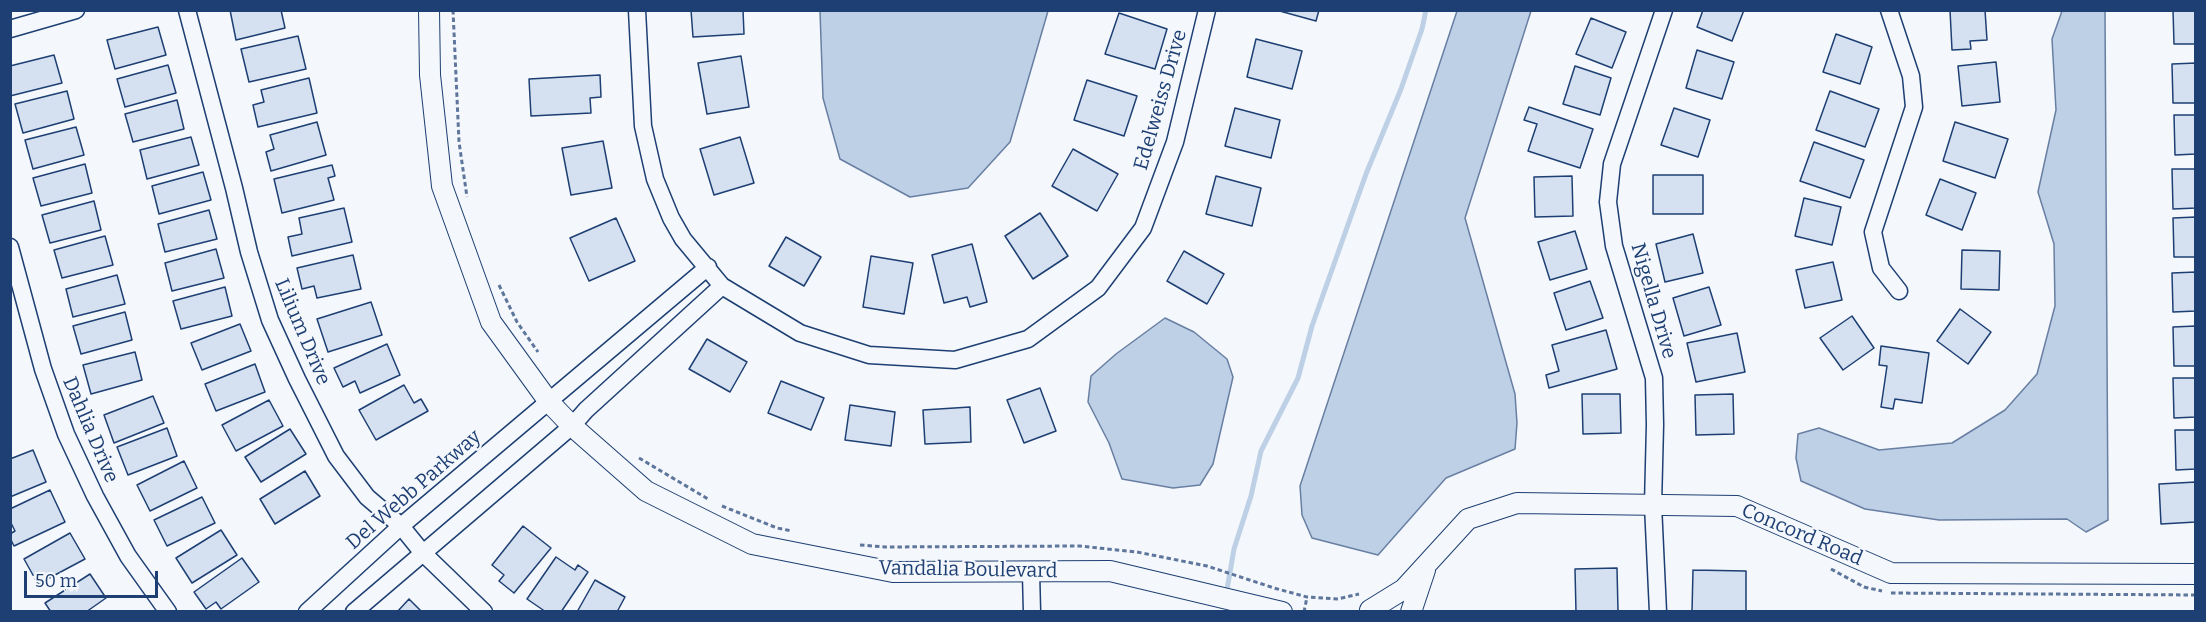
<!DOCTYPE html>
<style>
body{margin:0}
#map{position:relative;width:2206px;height:622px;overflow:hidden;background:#f4f7fb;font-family:Bitter,serif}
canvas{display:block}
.frame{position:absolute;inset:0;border:12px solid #1d3f73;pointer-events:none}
.scale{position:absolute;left:24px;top:571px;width:134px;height:27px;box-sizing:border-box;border:3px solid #1d3f73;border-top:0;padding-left:8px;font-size:18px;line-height:21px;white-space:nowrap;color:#1d3f73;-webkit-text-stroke:4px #f4f7fb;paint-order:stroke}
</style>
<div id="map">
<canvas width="2206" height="622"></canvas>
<div class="frame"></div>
<div class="scale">50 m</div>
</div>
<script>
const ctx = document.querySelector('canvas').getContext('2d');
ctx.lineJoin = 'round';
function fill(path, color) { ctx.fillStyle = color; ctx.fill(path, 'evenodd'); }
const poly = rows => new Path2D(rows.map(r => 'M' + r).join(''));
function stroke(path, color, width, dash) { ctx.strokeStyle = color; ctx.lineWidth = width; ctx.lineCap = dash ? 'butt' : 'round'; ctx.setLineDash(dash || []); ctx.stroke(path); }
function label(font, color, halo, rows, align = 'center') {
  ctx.font = font + ' Bitter,serif'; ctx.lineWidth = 4.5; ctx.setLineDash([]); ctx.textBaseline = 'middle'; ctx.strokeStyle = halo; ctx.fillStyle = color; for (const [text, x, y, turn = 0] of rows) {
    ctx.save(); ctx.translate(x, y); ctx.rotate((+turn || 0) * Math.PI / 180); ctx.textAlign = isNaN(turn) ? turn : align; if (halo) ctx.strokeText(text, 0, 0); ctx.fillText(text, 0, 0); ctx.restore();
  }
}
const water = poly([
 [820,11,1048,11,1010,142,968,188,910,197,840,159,823,98,820,11],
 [1457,11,1531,11,1465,218,1515,394,1517,423,1515,449,1446,478,1378,555,1312,538,1302,515,1300,486,1457,11],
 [2062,11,2105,11,2108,520,2086,532,2067,519,1939,520,1865,509,1801,481,1796,458,1798,434,1819,428,1879,450,1952,443,2005,410,2037,374,2055,306,2054,244,2038,192,2056,110,2052,39,2062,11],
 [1165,318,1194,332,1227,359,1233,377,1213,464,1200,485,1173,488,1122,479,1109,443,1088,402,1091,376,1116,354,1165,318]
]);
fill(water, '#bed0e5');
stroke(water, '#687fa3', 1.5);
stroke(poly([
 [1226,595,1234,549,1251,496,1261,451,1298,378,1312,326,1366,174,1401,89,1422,29,1426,10]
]), '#bed0e5', 5);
const building = poly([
 [230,10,281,10,285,28,236,40,230,10],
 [691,10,743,10,744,34,693,37,691,10],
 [1276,10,1319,10,1316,21,1276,10],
 [1703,10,1744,10,1732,41,1697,27,1703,10],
 [1950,10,1985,10,1987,40,1970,41,1971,49,1952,50,1950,10],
 [2173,10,2196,10,2196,44,2174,44,2173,10],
 [1119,13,1167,29,1155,69,1105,54,1119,13],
 [1591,18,1626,32,1612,68,1576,54,1591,18],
 [158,27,166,55,115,69,107,40,158,27],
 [1836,34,1872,47,1860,84,1823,72,1836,34],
 [298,36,306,69,249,82,241,49,298,36],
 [1256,39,1302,51,1292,89,1247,77,1256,39],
 [1697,50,1734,62,1722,99,1686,88,1697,50],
 [54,55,62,83,10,96,10,66,54,55],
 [741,56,749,107,707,114,698,63,741,56],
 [1996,62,2000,102,1962,106,1958,66,1996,62],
 [2196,63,2196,103,2173,103,2172,64,2196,63],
 [168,65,176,93,125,107,117,79,168,65],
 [1575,66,1611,78,1600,115,1563,104,1575,66],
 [600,75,601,97,590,98,591,113,531,116,529,79,600,75],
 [309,78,317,113,258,127,253,105,264,102,261,90,309,78],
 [1087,80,1137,96,1124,136,1074,120,1087,80],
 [67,91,74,119,23,133,15,104,67,91],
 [1830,91,1879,109,1865,147,1816,130,1830,91],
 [177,100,184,129,133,142,125,114,177,100],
 [1529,107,1593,129,1580,168,1528,151,1537,124,1524,120,1529,107],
 [1235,108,1280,120,1271,158,1225,146,1235,108],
 [1674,108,1710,120,1698,157,1661,145,1674,108],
 [2174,115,2196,115,2196,154,2175,155,2174,115],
 [317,122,326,155,271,171,266,152,274,149,270,135,317,122],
 [1955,122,2008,139,1995,178,1943,161,1955,122],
 [76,127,84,155,33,169,25,140,76,127],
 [191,137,199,165,147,179,140,150,191,137],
 [740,137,754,183,714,195,700,149,740,137],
 [603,141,612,188,571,195,562,148,603,141],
 [1814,142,1864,160,1850,198,1800,181,1814,142],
 [1073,149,1118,174,1097,211,1052,186,1073,149],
 [85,164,92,193,41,206,33,178,85,164],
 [332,165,335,176,328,178,334,200,282,213,274,179,332,165],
 [2172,169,2196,169,2196,208,2173,209,2172,169],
 [203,172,211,200,159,214,152,186,203,172],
 [1653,175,1703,175,1703,214,1653,214,1653,175],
 [1216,176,1261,188,1252,226,1206,214,1216,176],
 [1572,176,1573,216,1535,217,1534,177,1572,176],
 [1940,179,1976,193,1962,230,1926,215,1940,179],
 [1804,198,1841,207,1832,245,1795,236,1804,198],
 [94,201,101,230,50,243,42,215,94,201],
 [344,208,352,242,292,256,288,237,302,234,299,218,344,208],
 [209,210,217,239,165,252,158,224,209,210],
 [1040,213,1068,256,1033,279,1005,236,1040,213],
 [2196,217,2196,257,2174,257,2173,218,2196,217],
 [616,218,635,261,589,281,570,238,616,218],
 [1575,231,1587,269,1550,280,1538,242,1575,231],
 [1693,234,1703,273,1665,282,1656,244,1693,234],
 [105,236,113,265,62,278,54,250,105,236],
 [786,237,821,257,804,286,769,266,786,237],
 [972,244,987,302,970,307,967,297,944,303,932,255,972,244],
 [216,249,224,278,172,291,165,263,216,249],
 [1962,250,2000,251,1999,290,1961,289,1962,250],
 [1184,251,1224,274,1207,304,1167,281,1184,251],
 [353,255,361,289,317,298,314,286,302,289,297,268,353,255],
 [871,256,913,263,904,314,863,307,871,256],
 [1833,262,1842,300,1805,308,1796,270,1833,262],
 [2196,272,2196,311,2173,312,2172,273,2196,272],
 [117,275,125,304,73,317,66,289,117,275],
 [1590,281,1603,318,1566,330,1554,293,1590,281],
 [225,287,232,316,181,329,173,301,225,287],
 [1709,287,1721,325,1684,336,1673,298,1709,287],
 [371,302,382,335,328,352,317,319,371,302],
 [1960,309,1991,332,1968,364,1937,341,1960,309],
 [125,312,132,340,81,354,73,326,125,312],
 [1852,316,1874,348,1843,370,1820,338,1852,316],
 [240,324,251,351,202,370,191,343,240,324],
 [2196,326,2196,366,2174,366,2173,327,2196,326],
 [1606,330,1617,369,1549,388,1546,375,1559,371,1552,345,1606,330],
 [1737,333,1745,372,1696,382,1687,343,1737,333],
 [707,339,747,362,730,392,689,369,707,339],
 [387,344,400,375,360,393,355,381,343,387,334,368,387,344],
 [1881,346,1929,353,1922,403,1895,399,1893,409,1881,407,1887,366,1879,365,1881,346],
 [135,352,142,380,91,394,83,365,135,352],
 [255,364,265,392,216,411,205,384,255,364],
 [2173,378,2196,378,2196,417,2174,418,2173,378],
 [781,381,824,398,811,430,768,413,781,381],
 [404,385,414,403,421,399,428,411,376,440,359,410,404,385],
 [1040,388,1056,431,1024,443,1007,400,1040,388],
 [1582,394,1620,394,1621,433,1583,434,1582,394],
 [1733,394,1734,434,1696,435,1695,395,1733,394],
 [153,396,164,423,114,443,104,415,153,396],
 [269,400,283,426,236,451,222,425,269,400],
 [850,405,895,412,891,446,845,440,850,405],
 [970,407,971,442,925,444,923,410,970,407],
 [167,428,177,456,128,475,117,447,167,428],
 [290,429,306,454,261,482,245,457,290,429],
 [2175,430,2196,430,2196,469,2176,470,2175,430],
 [33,450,46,482,10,497,10,459,33,450],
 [184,461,197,488,150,511,137,485,184,461],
 [305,471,320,496,275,524,260,499,305,471],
 [2196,482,2196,522,2161,524,2159,484,2196,482],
 [50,490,65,522,14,546,10,538,10,534,15,531,10,521,10,509,50,490],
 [202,497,215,523,167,546,154,520,202,497],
 [523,526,551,548,514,593,499,581,504,575,492,565,523,526],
 [221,530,237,555,192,583,176,558,221,530],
 [70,533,85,559,38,584,24,559,70,533],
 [556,557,575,570,578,565,588,572,561,612,546,612,527,599,556,557],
 [242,558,259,582,221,609,216,602,206,609,194,592,242,558],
 [1617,568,1618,611,1576,612,1575,569,1617,568],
 [1693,570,1746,571,1746,612,1692,612,1693,570],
 [90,574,106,598,86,612,51,612,45,603,90,574],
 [595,580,625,597,617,612,577,612,595,580],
 [409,599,422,612,397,612,409,599]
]);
fill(building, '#d5e0f0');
stroke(building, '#1d3f73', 1.5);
const minor = poly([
 [187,10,234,188,249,252,270,320,297,379,336,456,367,497,401,526,422,552,484,612],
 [637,10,643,126,655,179,671,218,683,239,722,286,800,333,869,355,955,360,1028,339,1098,288,1143,228,1175,142,1207,10],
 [1889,10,1911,76,1914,107,1873,232,1881,268,1899,291],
 [10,29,76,10],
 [10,247,43,369,66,434,95,496,128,556,168,612],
 [1031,573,1032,612],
 [307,612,401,526,708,267],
 [354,612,572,426,586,410,722,286],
 [1658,612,1653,505,1655,425,1654,378,1614,246,1608,202,1612,164,1664,10]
]);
const tertiary = poly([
 [429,10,430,75,442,186,491,322,549,402,572,426,646,491,752,544,893,572,1110,571,1282,612],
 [1370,610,1404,589,1468,519,1517,503,1737,506,1891,573,2196,574],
 [1411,612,1425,570]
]);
stroke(minor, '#1d3f73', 19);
stroke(tertiary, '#1d3f73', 22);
stroke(poly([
 [453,10,459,142,467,197],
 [499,285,517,322,538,352],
 [639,458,708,499],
 [722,506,777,528,792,531],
 [860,545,885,547,1079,546,1137,552,1207,566,1274,588,1307,597,1338,599,1359,594],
 [1831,569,1864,587,1882,591],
 [1891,593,2196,595],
 [1304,612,1307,597]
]), '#5e769c', 3, [4.5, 3]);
stroke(minor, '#f4f7fb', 16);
stroke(tertiary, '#f4f7fb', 20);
label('20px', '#1d3f73', '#f4f7fb', [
 ["Edelweiss Drive",1161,100,-74],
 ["Nigella Drive",1653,301,74],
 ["Lilium Drive",302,332,67],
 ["Dahlia Drive",90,430,67],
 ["Del Webb Parkway",414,490,-41],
 ["Concord Road",1802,535,23],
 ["Vandalia Boulevard",968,570,1]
]);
</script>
